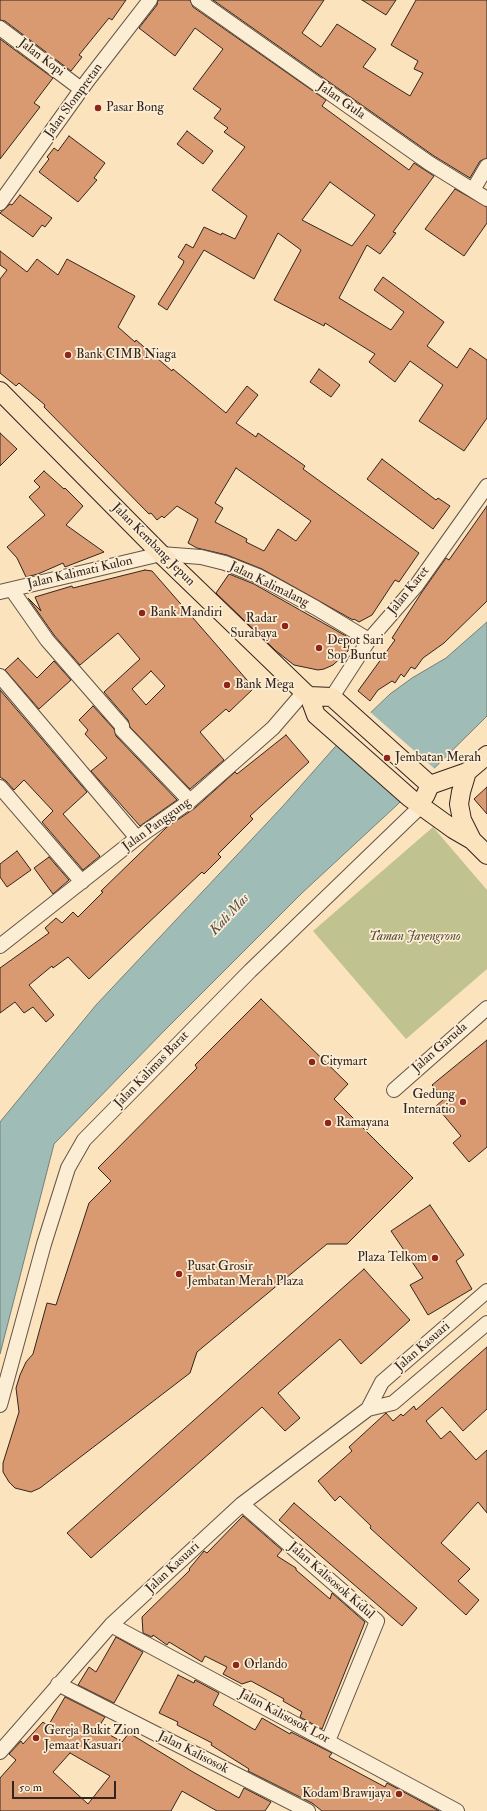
<!DOCTYPE html>
<style>
body{margin:0}
#map{position:relative;width:487px;height:1811px;overflow:hidden;background:#fbe3be;font-family:"IM FELL Double Pica",serif}
canvas{display:block}
.scale{position:absolute;left:12px;top:1781px;width:104px;height:18px;box-sizing:border-box;border:2px solid #33251e;border-top:0;padding-left:5px;font-size:12px;line-height:14px;white-space:nowrap;color:#33251e;-webkit-text-stroke:3px #fcedd5;paint-order:stroke}
</style>
<div id="map">
<canvas width="487" height="1811"></canvas>
<div class="scale">50 m</div>
</div>
<script>
const ctx = document.querySelector('canvas').getContext('2d');
ctx.lineJoin = 'round';
function fill(path, color) { ctx.fillStyle = color; ctx.fill(path, 'evenodd'); }
const poly = rows => new Path2D(rows.map(r => 'M' + r).join(''));
function stroke(path, color, width, dash) { ctx.strokeStyle = color; ctx.lineWidth = width; ctx.lineCap = dash ? 'butt' : 'round'; ctx.setLineDash(dash || []); ctx.stroke(path); }
function label(font, color, halo, rows, align = 'center') {
  ctx.font = font + ' "IM FELL Double Pica",serif'; ctx.lineWidth = 3.5; ctx.setLineDash([]); ctx.textBaseline = 'middle'; ctx.strokeStyle = halo; ctx.fillStyle = color; for (const [text, x, y, turn = 0] of rows) {
    ctx.save(); ctx.translate(x, y); ctx.rotate((+turn || 0) * Math.PI / 180); ctx.textAlign = isNaN(turn) ? turn : align; if (halo) ctx.strokeText(text, 0, 0); ctx.fillText(text, 0, 0); ctx.restore();
  }
}
fill(poly([
 [433,827,487,890,487,969,406,1039,313,931]
]), '#c0c390');
const water = poly([
 [487,622,487,716,397,805,302,893,164,1031,54,1144,0,1354,0,1122,96,1005,283,806,334,748,390,694,412,678,446,658,487,622]
]);
fill(water, '#9fbdb6');
stroke(water, '#748079', 1);
fill(poly([
 [369,711,436,770,402,803,342,738]
]), '#fbe3be');
const building = poly([
 [0,0,126,0,112,20,109,18,79,55,82,57,71,71,5,21,0,20,0,0],
 [158,0,190,0,193,7,326,100,322,106,409,170,414,163,434,176,393,232,396,233,380,254,367,245,339,298,391,330,404,312,374,290,383,277,444,322,427,346,457,368,470,348,487,360,487,418,464,451,419,421,443,385,410,361,395,382,369,362,375,354,325,323,324,326,274,300,301,250,278,233,254,279,204,250,167,310,158,304,183,264,184,261,178,257,186,244,193,248,204,227,221,235,222,233,235,239,247,216,212,190,245,147,224,132,228,128,214,118,221,109,193,89,223,49,195,28,175,56,139,28,157,5,158,0],
 [330,182,375,215,352,246,302,220,330,182],
 [213,0,324,0,302,33,321,47,337,24,376,49,363,67,410,96,423,73,414,69,418,61,391,45,416,0,487,0,487,158,480,161,470,178,434,156,213,0],
 [362,0,396,0,386,15,362,0],
 [0,39,53,78,34,103,40,107,0,159,0,39],
 [187,131,213,151,203,164,177,144,187,131],
 [69,136,105,163,94,178,97,180,78,202,39,172,49,159,47,157,54,148,58,151,69,136],
 [455,189,487,207,487,223,464,256,425,229,455,189],
 [20,195,52,218,45,227,42,225,33,237,0,213,10,204,12,205,20,195],
 [0,251,27,272,37,259,58,275,67,259,135,296,118,327,135,342,136,340,172,371,173,369,226,413,247,386,258,395,236,423,256,437,258,433,305,466,303,469,419,553,399,582,395,580,372,615,359,622,354,619,353,620,262,569,227,555,197,548,188,543,198,519,177,506,164,518,162,516,157,520,151,513,149,514,44,407,45,405,19,383,16,386,0,373,0,279,7,270,0,265,0,251],
 [236,468,311,521,296,541,278,529,264,551,246,542,247,539,215,522,223,508,215,503,236,468],
 [319,369,340,385,331,397,310,382,319,369],
 [0,433,17,449,0,466,0,433],
 [382,459,436,500,438,498,450,506,433,529,367,479,382,459],
 [44,471,64,489,65,488,83,506,66,525,104,552,65,567,63,563,38,574,26,577,17,558,7,547,45,515,29,497,40,487,34,481,44,471],
 [487,506,487,601,444,643,423,658,415,669,411,667,404,677,401,674,395,683,392,681,378,690,370,701,358,691,395,640,392,638,422,592,446,558,449,560,487,506],
 [145,570,152,571,254,688,229,712,226,709,200,732,224,760,190,789,130,727,128,720,104,692,140,659,118,633,80,665,54,635,28,598,41,611,35,597,72,586,73,588,145,570],
 [151,671,165,686,146,705,132,689,151,671],
 [229,574,254,584,346,636,349,644,348,651,333,665,324,669,318,670,294,665,275,650,216,593,229,574],
 [18,658,37,678,54,661,71,680,39,709,5,670,18,658],
 [0,690,87,792,63,814,100,856,83,870,42,822,53,811,24,780,14,790,6,781,0,777,0,690],
 [93,706,114,729,116,736,177,800,140,826,91,771,107,758,85,734,88,730,79,720,93,706],
 [286,735,309,762,250,816,253,819,218,854,221,857,204,874,202,872,89,979,68,957,53,968,52,966,29,985,54,1015,46,1022,33,1007,24,1013,15,1002,0,1013,0,968,49,933,45,928,56,918,62,923,73,912,78,917,103,892,101,891,167,827,195,808,235,772,237,774,286,735],
 [487,787,487,814,474,799,487,787],
 [17,851,31,870,7,887,0,877,0,864,17,851],
 [49,857,69,880,53,894,34,868,49,857],
 [261,999,348,1084,334,1099,413,1178,347,1244,327,1244,197,1352,190,1373,40,1488,31,1492,15,1488,9,1482,3,1472,3,1463,19,1412,16,1388,20,1375,26,1362,33,1354,47,1303,56,1305,89,1203,111,1181,98,1168,197,1068,195,1065,261,999],
 [487,1040,487,1147,469,1162,453,1143,461,1136,436,1106,444,1099,432,1085,487,1040],
 [430,1205,464,1255,456,1261,472,1289,428,1315,410,1285,423,1278,391,1231,430,1205],
 [364,1269,410,1320,361,1364,340,1339,278,1393,300,1418,285,1431,262,1407,91,1558,67,1533,364,1269],
 [487,1347,487,1409,463,1431,442,1407,426,1421,441,1439,450,1431,476,1460,487,1450,487,1513,478,1502,441,1543,470,1569,458,1581,479,1600,466,1615,370,1528,371,1526,340,1496,335,1501,318,1481,352,1451,349,1447,386,1413,393,1421,401,1414,403,1416,414,1406,416,1410,487,1347],
 [294,1503,417,1608,402,1626,279,1520,294,1503],
 [243,1516,282,1550,277,1556,296,1568,296,1570,330,1599,332,1593,365,1622,322,1729,300,1717,302,1712,283,1701,284,1699,251,1681,242,1684,223,1674,227,1667,205,1656,202,1662,169,1642,167,1645,153,1635,152,1637,143,1633,142,1617,190,1570,189,1569,204,1551,207,1553,243,1516],
 [116,1637,143,1652,114,1703,78,1685,89,1667,96,1672,116,1637],
 [178,1675,194,1683,195,1680,219,1693,213,1705,255,1730,262,1718,290,1734,291,1732,332,1753,329,1757,385,1787,387,1783,439,1811,322,1811,312,1803,248,1771,249,1769,211,1745,212,1743,177,1725,178,1722,159,1713,178,1675],
 [65,1697,105,1717,98,1728,122,1742,129,1733,193,1772,239,1798,244,1788,271,1802,265,1811,217,1811,182,1791,171,1811,0,1811,0,1778,16,1760,9,1754,21,1741,23,1744,43,1722,48,1726,65,1697],
 [70,1753,110,1776,88,1804,53,1772,70,1753]
]);
fill(building, '#da9a71');
stroke(building, '#33251e', 1);
const minor = poly([
 [198,0,429,163,487,199],
 [0,28,81,89],
 [473,190,487,166],
 [0,203,88,80,150,0],
 [12,590,47,640,122,726,122,730,190,801],
 [0,592,161,554,201,557,225,563,258,576,316,608,369,640],
 [0,676,137,838],
 [332,697,369,640,416,586,487,486],
 [0,787,82,882],
 [0,946,137,838,190,801,273,728,304,692],
 [394,1090,487,1008],
 [0,1405,44,1244,68,1168,84,1140,250,971,421,806],
 [368,1409,382,1382,487,1291],
 [242,1504,377,1621,328,1741],
 [111,1625,457,1811],
 [58,1684,308,1811],
 [0,1752,111,1625,242,1504,368,1409,393,1403,487,1323]
]);
const major = poly([
 [0,391,161,554,304,692,309,696,332,697,430,785],
 [309,696,316,715,410,798,453,829,472,840,487,855],
 [467,772,461,792,459,804,462,820,472,840],
 [425,796,430,785,467,772,487,755]
]);
stroke(minor, '#655446', 16);
stroke(major, '#33251e', 20);
stroke(minor, '#fcedd5', 14);
stroke(major, '#fbe3be', 18);
for (const [x, y, r, color] of [
 [98,108,4,"#8f2418"],
 [68,355,4,"#8f2418"],
 [142,613,4,"#8f2418"],
 [285,626,4,"#8f2418"],
 [319,648,4,"#8f2418"],
 [227,685,4,"#8f2418"],
 [387,758,4,"#8f2418"],
 [312,1062,4,"#8f2418"],
 [463,1102,4,"#8f2418"],
 [328,1123,4,"#8f2418"],
 [435,1258,4,"#8f2418"],
 [179,1274,4,"#8f2418"],
 [236,1665,4,"#8f2418"],
 [36,1738,4,"#8f2418"],
 [399,1794,4,"#8f2418"]
]) { const dot = new Path2D(); dot.arc(x, y, r, 0, 2 * Math.PI); ctx.fillStyle = color; ctx.fill(dot); stroke(dot, '#fcedd5', 1.5); }
label('13px', '#33251e', '#fcedd5', [
 ["Jalan Kopi",41,58,37],
 ["Jalan Slompretan",74,101,-54],
 ["Jalan Gula",341,101,35],
 ["Jalan Kembang Jepun",153,545,45],
 ["Jalan Kalimati Kulon",80,573,-13],
 ["Jalan Kalimalang",269,585,26],
 ["Jalan Karet",409,591,-51],
 ["Jalan Panggung",157,825,-36],
 ["Jalan Garuda",440,1048,-41],
 ["Jalan Kalimas Barat",152,1070,-46],
 ["Jalan Kasuari",423,1347,-41],
 ["Jalan Kasuari",173,1568,-43],
 ["Jalan Kalisosok Kidul",331,1581,41],
 ["Jalan Kalisosok Lor",284,1717,28],
 ["Jalan Kalisosok",193,1753,27]
]);
label('13px', '#33251e', '#fcedd5', [
 ["Pasar Bong",106,108],
 ["Bank CIMB Niaga",76,355],
 ["Bank Mandiri",150,613],
 ["Radar",277,619,"right"],
 ["Surabaya",277,634,"right"],
 ["Depot Sari",327,641],
 ["Sop Buntut",327,656],
 ["Bank Mega",235,685],
 ["Jembatan Merah",395,758],
 ["Citymart",320,1062],
 ["Gedung",455,1095,"right"],
 ["Internatio",455,1110,"right"],
 ["Ramayana",336,1123],
 ["Plaza Telkom",427,1258,"right"],
 ["Pusat Grosir",187,1267],
 ["Jembatan Merah Plaza",187,1282],
 ["Orlando",244,1665],
 ["Gereja Bukit Zion",44,1731],
 ["Jemaat Kasuari",44,1746],
 ["Kodam Brawijaya",391,1794,"right"]
], 'left');
label('italic 13px', '#564c3a', '#fcedd5', [
 ["Taman Jayengrono",415,937]
]);
label('italic 14px', '#53534c', '#fcedd5', [
 ["Kali Mas",230,915,-47]
]);
</script>
